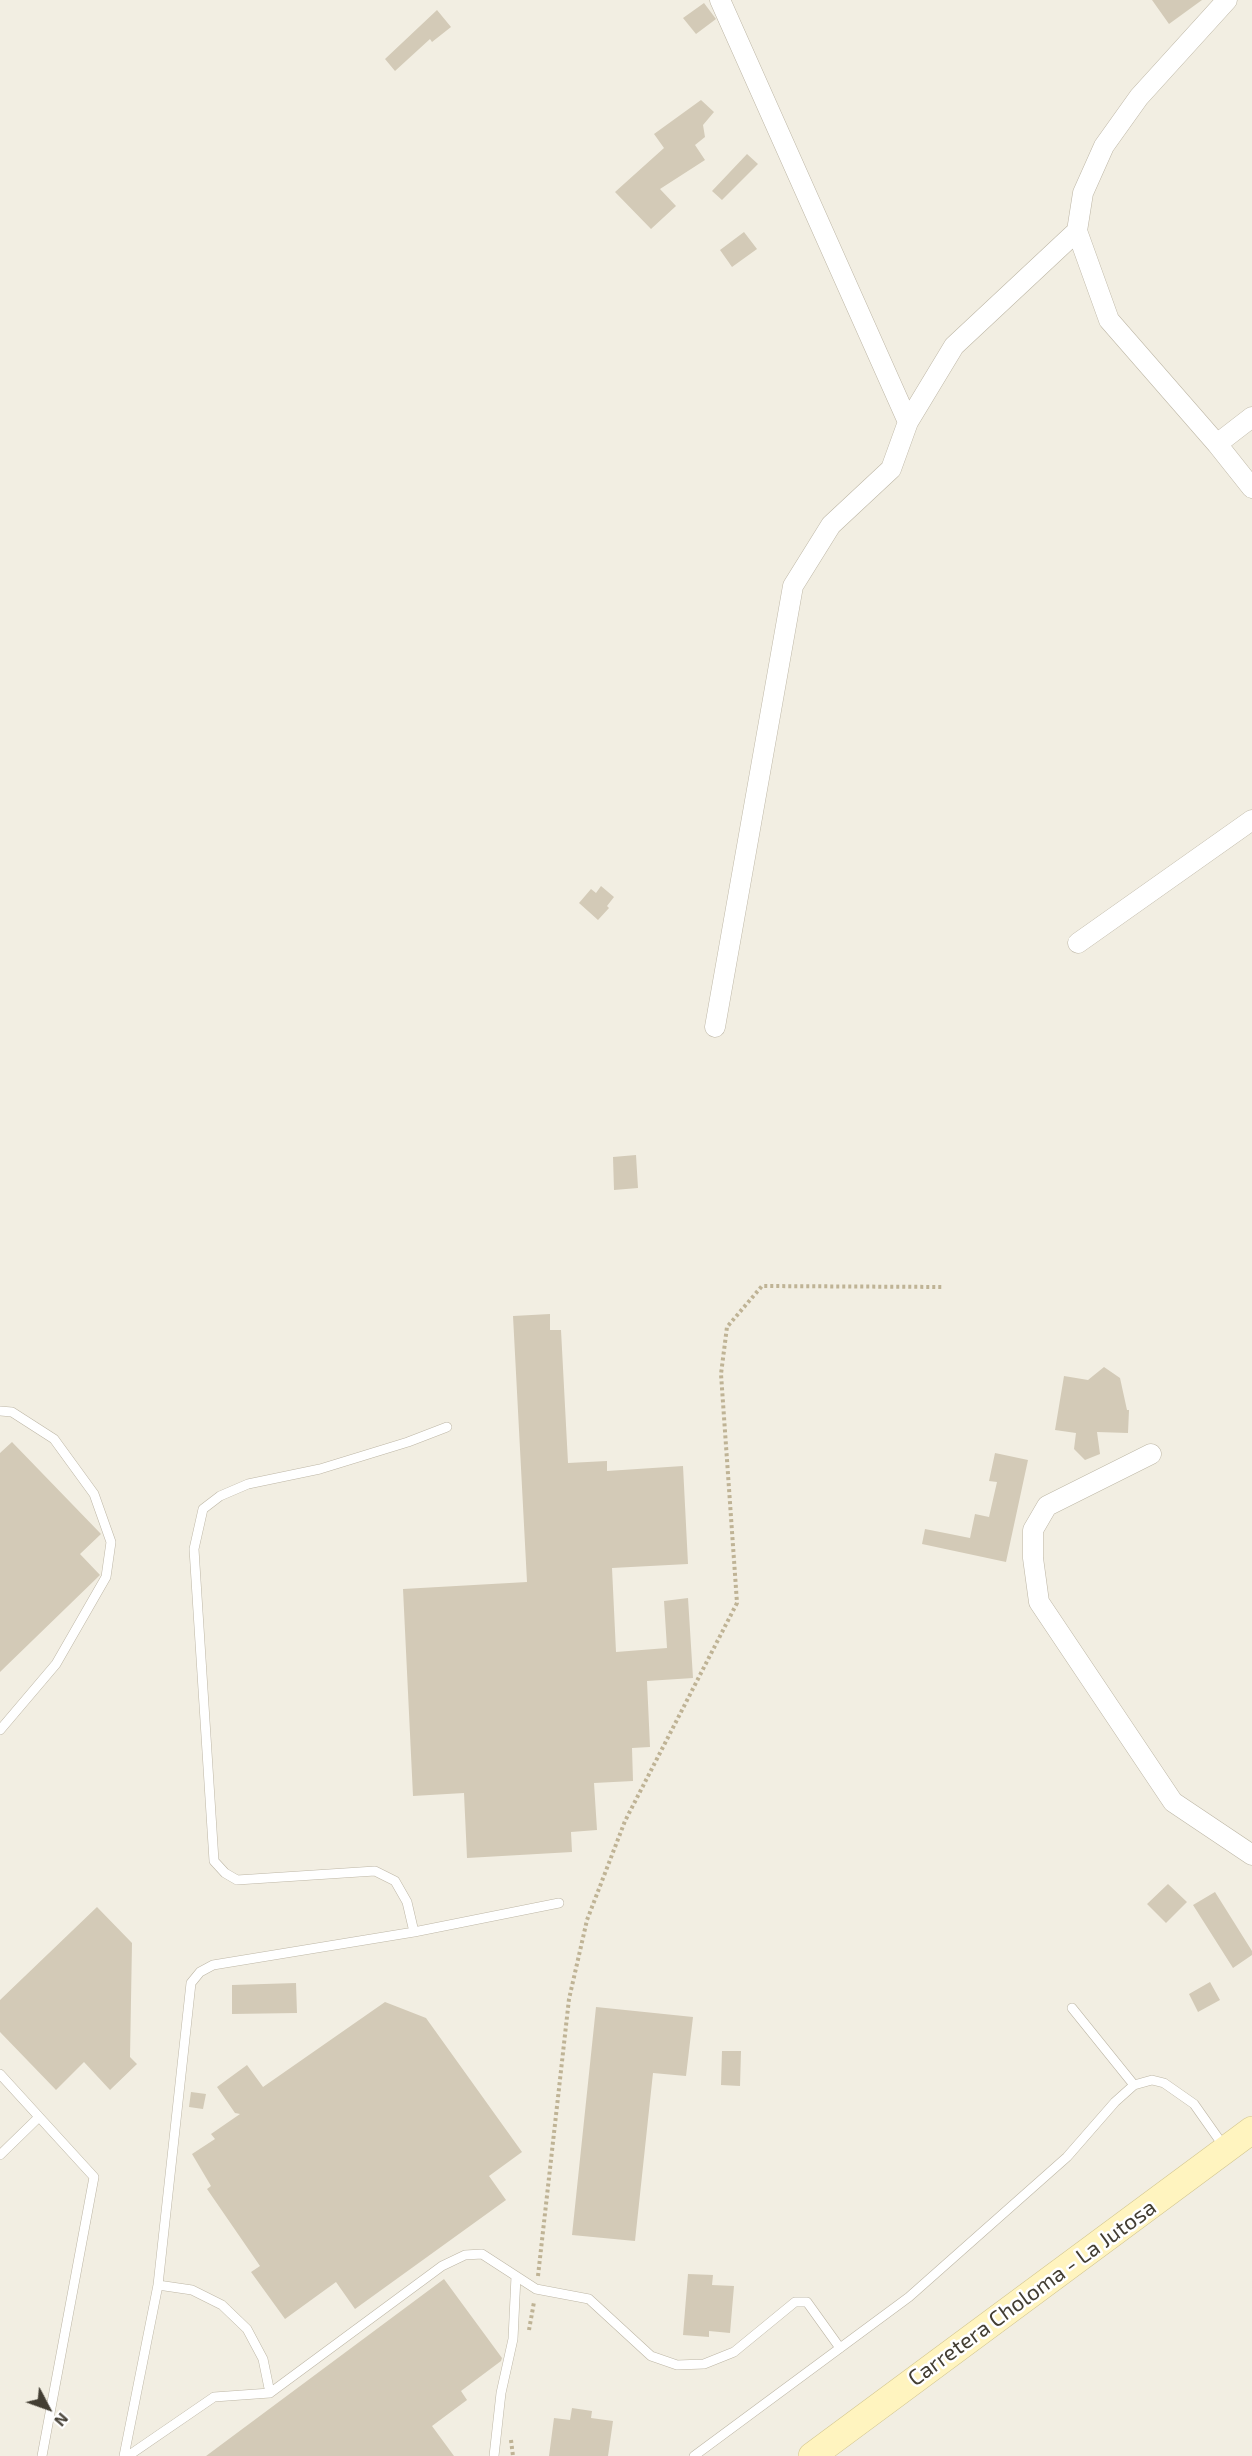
<!DOCTYPE html>
<style>
body{margin:0}
#map{position:relative;width:1252px;height:2456px;overflow:hidden;background:#f2eee2;font-family:"Exo 2",sans-serif}
canvas{display:block}
.north{position:absolute;left:18px;top:2378px;width:60px;height:60px;-webkit-text-stroke:4px #fff;paint-order:stroke;rotate:131deg;font-size:16px;font-weight:700;line-height:24px;text-align:center;color:#433e33}
.north::after{content:'';display:block;margin:auto;width:21px;height:27px;background:#433e33;clip-path:polygon(50% 0,100% 100%,50% 72%,0 100%)}
</style>
<div id="map">
<canvas width="1252" height="2456"></canvas>
<div class="north">N</div>
</div>
<script>
const ctx = document.querySelector('canvas').getContext('2d');
ctx.lineJoin = 'round';
function fill(path, color) { ctx.fillStyle = color; ctx.fill(path, 'evenodd'); }
const poly = rows => new Path2D(rows.map(r => 'M' + r).join(''));
function stroke(path, color, width, dash) { ctx.strokeStyle = color; ctx.lineWidth = width; ctx.lineCap = dash ? 'butt' : 'round'; ctx.setLineDash(dash || []); ctx.stroke(path); }
function label(font, color, halo, rows, align = 'center') {
  ctx.font = font + ' "Exo 2",sans-serif'; ctx.lineWidth = 5; ctx.setLineDash([]); ctx.textBaseline = 'middle'; ctx.strokeStyle = halo; ctx.fillStyle = color; for (const [text, x, y, turn = 0] of rows) {
    ctx.save(); ctx.translate(x, y); ctx.rotate((+turn || 0) * Math.PI / 180); ctx.textAlign = isNaN(turn) ? turn : align; if (halo) ctx.strokeText(text, 0, 0); ctx.fillText(text, 0, 0); ctx.restore();
  }
}
fill(poly([
 [1152,0,1202,0,1169,24],
 [704,3,716,19,696,34,683,18],
 [437,10,451,27,432,42,430,39,395,71,385,59],
 [701,100,714,112,703,125,705,137,695,145,705,160,660,189,676,206,651,229,615,192,664,148,654,134],
 [747,154,758,164,722,200,712,191],
 [744,232,757,249,732,267,720,250],
 [601,886,614,897,607,906,609,908,598,920,579,903,591,889,596,893],
 [636,1155,638,1188,614,1190,613,1157],
 [550,1314,550,1330,561,1330,568,1463,607,1461,607,1471,683,1466,688,1564,612,1568,616,1652,667,1648,664,1601,688,1598,693,1678,647,1681,650,1747,632,1748,633,1781,594,1783,597,1830,571,1832,572,1852,467,1858,464,1793,413,1796,403,1589,527,1582,513,1316],
 [1104,1367,1120,1378,1127,1410,1129,1410,1128,1433,1097,1432,1100,1454,1085,1460,1074,1449,1076,1433,1055,1430,1064,1376,1088,1380],
 [12,1442,101,1534,80,1554,100,1575,0,1672,0,1453],
 [995,1453,1028,1460,1006,1562,922,1544,925,1529,970,1538,975,1514,989,1517,997,1482,989,1481],
 [1168,1884,1187,1902,1166,1923,1147,1904],
 [1215,1892,1252,1951,1252,1955,1233,1968,1193,1905],
 [97,1907,132,1943,130,2057,137,2064,110,2090,84,2062,56,2090,0,2032,0,2000],
 [1210,1982,1220,2000,1198,2012,1189,1994],
 [296,1983,297,2013,232,2014,232,1985],
 [385,2002,426,2018,522,2152,489,2176,506,2200,355,2309,336,2282,285,2319,251,2272,260,2266,207,2189,211,2186,192,2154,215,2139,211,2134,240,2114,235,2113,217,2087,247,2065,263,2087],
 [596,2007,693,2017,686,2076,653,2073,635,2241,572,2235],
 [722,2051,741,2051,740,2086,721,2085],
 [191,2092,206,2094,203,2109,189,2107],
 [688,2274,713,2275,712,2285,734,2286,730,2333,709,2331,709,2337,683,2335],
 [444,2279,502,2358,501,2361,461,2391,467,2400,432,2426,454,2456,206,2456],
 [572,2408,592,2411,591,2418,613,2421,608,2456,549,2456,554,2418,570,2420]
]), '#d3cab7');
const lane = poly([
 [0,1411,12,1412,54,1439,94,1494,111,1542,106,1577,56,1664,0,1730],
 [414,1932,407,1902,395,1881,375,1871,237,1880,225,1873,214,1861,194,1549,203,1509,220,1496,248,1484,320,1469,408,1442,447,1427],
 [1072,2008,1134,2085],
 [0,2074,94,2177,42,2456],
 [0,2155,39,2117],
 [158,2285,192,2290,222,2305,247,2329,263,2359,270,2393],
 [124,2456,158,2285,191,1983,200,1972,213,1965,414,1932,559,1903],
 [128,2456,214,2397,270,2393,442,2266,465,2255,482,2254,536,2289,589,2299,651,2356,677,2365,704,2364,734,2352,795,2302,807,2302,840,2348],
 [494,2456,501,2393,513,2339,516,2276],
 [694,2456,909,2297,1067,2157,1115,2102,1134,2085,1152,2080,1164,2083,1194,2104,1225,2148]
]);
const street = poly([
 [720,0,908,422],
 [1227,0,1139,97,1104,146,1083,193,1077,231,1109,320,1217,444,1252,488],
 [1217,444,1252,417],
 [1078,943,1252,820],
 [715,1027,793,586,831,525,891,469,908,422,954,346,1077,231],
 [1151,1454,1047,1506,1033,1530,1033,1558,1039,1602,1173,1802,1252,1855]
]);
const secondary = poly([
 [812,2456,1252,2130]
]);
stroke(lane, '#bdb6a5', 10);
stroke(street, '#bdb6a5', 21);
stroke(secondary, '#d3c690', 28);
stroke(poly([
 [538,2276,569,1999,587,1920,625,1821,737,1603,721,1374,727,1327,762,1286,943,1287],
 [529,2330,534,2302],
 [511,2440,513,2456]
]), '#bfb395', 4, [3, 3]);
stroke(lane, '#fff', 9);
stroke(street, '#fff', 20);
stroke(secondary, '#fff4bf', 27);
label('22px', '#433e33', '#fff', [
 ["Carretera Choloma - La Jutosa",1032,2293,-36]
]);
</script>
